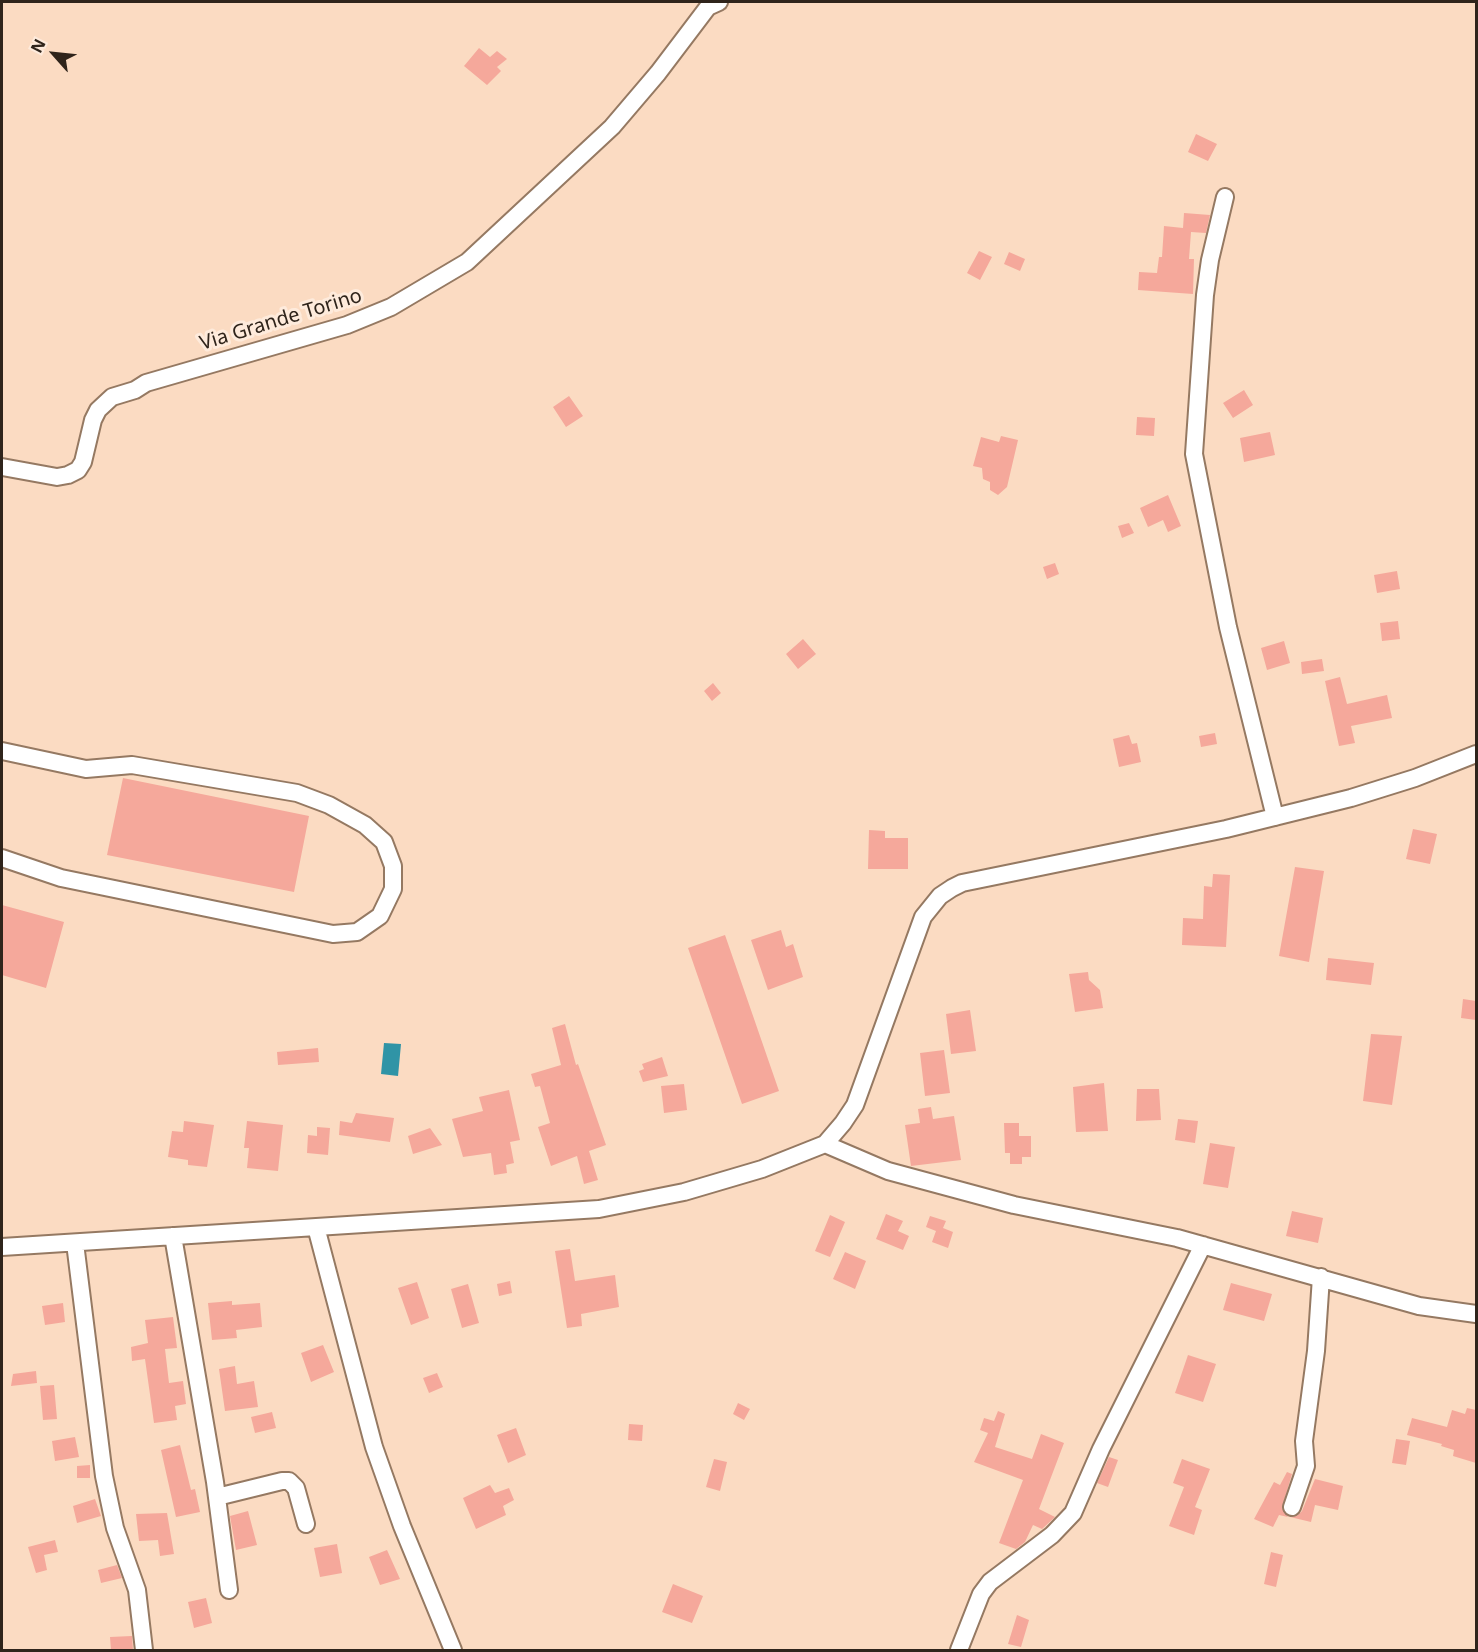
<!DOCTYPE html>
<style>
body{margin:0}
#map{position:relative;width:1478px;height:1652px;overflow:hidden;background:#fbdbc2;font-family:"Noto Sans",sans-serif}
canvas{display:block}
.frame{position:absolute;inset:0;border:3px solid #2f241b;pointer-events:none}
.north{position:absolute;left:24px;top:24px;width:60px;height:60px;-webkit-text-stroke:4px #feebdc;paint-order:stroke;rotate:297deg;font-size:16px;font-weight:700;line-height:24px;text-align:center;color:#2f241b}
.north::after{content:'';display:block;margin:auto;width:21px;height:27px;background:#2f241b;clip-path:polygon(50% 0,100% 100%,50% 72%,0 100%)}
</style>
<div id="map">
<canvas width="1478" height="1652"></canvas>
<div class="frame"></div>
<div class="north">N</div>
</div>
<script>
const ctx = document.querySelector('canvas').getContext('2d');
ctx.lineJoin = 'round';
function fill(path, color) { ctx.fillStyle = color; ctx.fill(path, 'evenodd'); }
const poly = rows => new Path2D(rows.map(r => 'M' + r).join(''));
function stroke(path, color, width, dash) { ctx.strokeStyle = color; ctx.lineWidth = width; ctx.lineCap = dash ? 'butt' : 'round'; ctx.setLineDash(dash || []); ctx.stroke(path); }
function label(font, color, halo, rows, align = 'center') {
  ctx.font = font + ' "Noto Sans",sans-serif'; ctx.lineWidth = 6; ctx.setLineDash([]); ctx.textBaseline = 'middle'; ctx.strokeStyle = halo; ctx.fillStyle = color; for (const [text, x, y, turn = 0] of rows) {
    ctx.save(); ctx.translate(x, y); ctx.rotate((+turn || 0) * Math.PI / 180); ctx.textAlign = isNaN(turn) ? turn : align; if (halo) ctx.strokeText(text, 0, 0); ctx.fillText(text, 0, 0); ctx.restore();
  }
}
fill(poly([
 [384,1043,401,1044,398,1076,381,1074]
]), '#3094a6');
fill(poly([
 [479,48,490,57,497,51,507,59,497,67,501,71,487,85,464,66],
 [1196,134,1217,144,1208,161,1188,152],
 [1184,213,1210,215,1206,233,1191,232,1189,259,1194,259,1193,294,1138,290,1139,272,1157,273,1159,257,1162,257,1164,226,1183,228],
 [979,251,992,257,980,280,967,273],
 [1009,252,1025,259,1020,271,1004,264],
 [1244,390,1253,405,1233,418,1223,403],
 [569,396,583,416,566,427,553,407],
 [1137,417,1155,418,1154,436,1136,435],
 [1270,432,1275,455,1244,462,1240,438],
 [1001,436,1018,440,1007,487,998,495,990,490,990,482,983,479,982,468,973,466,981,437,999,442],
 [1168,495,1181,526,1168,532,1163,520,1148,527,1140,508],
 [1129,523,1134,533,1122,538,1118,526],
 [1055,563,1059,574,1047,579,1043,567],
 [1397,571,1400,589,1377,593,1374,575],
 [1398,621,1400,639,1382,641,1380,623],
 [803,639,816,654,798,669,786,654],
 [1284,641,1290,663,1267,670,1261,648],
 [1322,659,1324,671,1302,674,1301,662],
 [1340,677,1347,704,1387,695,1392,718,1351,726,1355,743,1339,746,1325,681],
 [713,683,721,693,712,701,704,691],
 [1215,733,1217,744,1201,747,1199,736],
 [1129,735,1132,744,1137,743,1141,762,1119,767,1113,739],
 [123,778,309,816,294,892,107,855],
 [1413,829,1437,834,1430,864,1406,859],
 [869,830,885,831,885,838,908,838,908,869,868,869],
 [1295,867,1324,871,1309,962,1279,956],
 [1213,874,1230,875,1226,947,1182,945,1183,918,1203,919,1204,886,1212,887],
 [2,905,64,922,46,988,2,975],
 [781,930,786,947,793,944,803,977,768,990,751,940],
 [725,935,779,1091,742,1104,688,948],
 [1328,958,1374,963,1371,985,1326,980],
 [1088,972,1089,980,1100,990,1103,1008,1075,1012,1069,974],
 [1463,999,1476,1001,1476,1020,1461,1018],
 [970,1010,976,1051,951,1054,946,1014],
 [565,1024,576,1065,578,1064,606,1145,589,1151,598,1180,584,1184,577,1156,551,1166,538,1127,550,1123,540,1086,535,1087,531,1074,561,1065,552,1028],
 [1371,1034,1402,1036,1392,1105,1363,1101],
 [318,1048,319,1062,278,1065,277,1052],
 [944,1050,950,1093,925,1096,920,1053],
 [662,1057,668,1076,643,1082,639,1071,644,1069,642,1064],
 [1104,1083,1108,1131,1076,1132,1073,1087],
 [684,1084,687,1110,664,1113,661,1086],
 [1137,1089,1159,1089,1161,1120,1136,1121],
 [509,1090,520,1140,510,1142,514,1163,506,1165,507,1173,494,1175,491,1153,463,1157,452,1119,483,1111,479,1097],
 [931,1107,933,1119,954,1116,961,1160,911,1166,905,1125,920,1123,918,1109],
 [356,1113,394,1118,390,1142,339,1135,340,1121,352,1123],
 [1178,1119,1198,1121,1195,1143,1175,1140],
 [184,1121,214,1125,207,1167,188,1165,188,1160,168,1157,172,1131,183,1132],
 [247,1121,283,1125,278,1171,247,1168,249,1148,244,1148],
 [1004,1123,1019,1123,1019,1136,1031,1136,1031,1157,1022,1157,1022,1164,1010,1164,1010,1153,1005,1153],
 [317,1127,330,1128,328,1155,307,1153,308,1135,317,1136],
 [430,1128,442,1145,413,1154,408,1136],
 [1210,1143,1235,1147,1228,1188,1203,1184],
 [1292,1211,1323,1218,1318,1243,1286,1236],
 [886,1214,903,1221,898,1231,909,1236,903,1250,876,1239],
 [830,1215,845,1222,830,1257,815,1251],
 [930,1216,946,1221,943,1228,953,1232,948,1248,932,1242,936,1231,926,1227],
 [570,1249,575,1281,615,1275,619,1307,581,1314,582,1326,567,1328,555,1251],
 [845,1252,866,1261,855,1289,833,1279],
 [510,1281,512,1293,499,1296,497,1284],
 [417,1282,429,1318,411,1325,398,1288],
 [1231,1283,1272,1294,1264,1321,1223,1310],
 [468,1284,479,1323,462,1328,451,1289],
 [232,1301,232,1305,260,1303,262,1327,236,1330,237,1338,212,1340,208,1303],
 [63,1303,65,1322,45,1325,42,1306],
 [173,1317,177,1348,165,1349,169,1383,183,1381,186,1404,175,1406,177,1420,154,1423,145,1359,132,1361,131,1347,148,1343,145,1320],
 [323,1345,334,1372,311,1382,301,1353],
 [1188,1355,1216,1364,1203,1402,1175,1393],
 [235,1366,237,1384,254,1381,258,1407,225,1411,219,1369],
 [36,1371,37,1383,11,1386,13,1374],
 [437,1373,443,1387,429,1393,423,1378],
 [54,1385,57,1419,43,1420,40,1386],
 [738,1403,750,1409,744,1420,733,1414],
 [1467,1408,1476,1410,1476,1463,1453,1456,1454,1450,1441,1446,1442,1444,1407,1435,1412,1418,1447,1427,1452,1410,1465,1414],
 [998,1411,1005,1414,995,1447,1032,1459,1041,1434,1064,1443,1039,1509,1055,1517,1042,1529,1033,1525,1025,1542,1016,1549,999,1543,1023,1480,974,1462,988,1433,980,1430,984,1418,994,1421],
 [272,1412,276,1428,255,1433,251,1417],
 [629,1424,643,1425,642,1441,628,1440],
 [516,1428,526,1455,508,1463,497,1435],
 [75,1437,79,1457,55,1461,52,1441],
 [1396,1439,1410,1441,1406,1465,1392,1463],
 [180,1445,191,1490,195,1489,200,1512,176,1517,161,1450],
 [1109,1457,1118,1460,1108,1487,1097,1483],
 [714,1459,727,1462,720,1491,706,1487],
 [1182,1459,1210,1469,1195,1507,1202,1510,1194,1535,1169,1526,1184,1487,1173,1483],
 [90,1465,90,1478,77,1478,77,1466],
 [1287,1472,1292,1474,1282,1508,1288,1517,1279,1515,1273,1527,1254,1519,1274,1482,1280,1485],
 [1315,1479,1343,1486,1338,1510,1315,1505,1311,1522,1290,1517,1298,1515,1302,1511],
 [490,1485,495,1493,509,1488,514,1500,503,1506,506,1515,476,1529,463,1498],
 [95,1499,101,1516,77,1523,73,1506],
 [248,1511,257,1545,236,1550,230,1516],
 [167,1513,174,1554,160,1556,158,1540,139,1541,136,1514],
 [55,1540,58,1552,44,1555,47,1570,36,1573,28,1547],
 [337,1544,342,1573,320,1577,314,1548],
 [387,1550,400,1579,380,1585,369,1557],
 [1271,1552,1283,1555,1276,1587,1264,1584],
 [117,1565,122,1578,101,1583,98,1570],
 [673,1584,703,1596,692,1623,662,1612],
 [206,1598,212,1623,194,1628,188,1602],
 [1017,1615,1029,1620,1021,1647,1008,1644],
 [132,1636,133,1650,111,1650,110,1637]
]), '#f5a89b');
const minor = poly([
 [1225,197,1210,260,1205,295,1194,454,1228,627,1275,817],
 [2,467,57,477,68,475,78,470,83,462,93,420,98,410,112,397,135,390,146,383,347,325,391,307,467,262,612,127,658,73,708,7,719,2],
 [2,751,86,769,132,765,297,793,329,805,365,825,384,842,393,866,393,889,380,916,357,932,333,934,61,878,2,858],
 [825,1144,888,1171,1014,1205,1177,1238,1419,1306,1476,1314],
 [316,1227,374,1447,402,1526,453,1650],
 [173,1236,215,1482,229,1590],
 [75,1243,104,1476,115,1528,137,1590,144,1650],
 [2,1247,599,1209,684,1192,762,1169,825,1144,843,1123,855,1105,923,917,940,896,952,888,962,883,1226,829,1351,798,1415,778,1476,754],
 [217,1497,282,1481,289,1481,296,1488,306,1524],
 [1292,1507,1306,1466,1304,1441,1316,1351,1321,1277],
 [959,1650,981,1594,990,1582,1052,1535,1073,1513,1101,1449,1203,1245]
]);
stroke(minor, '#957962', 20);
stroke(minor, '#fff', 16);
label('20px', '#2f241b', '#feebdc', [
 ["Via Grande Torino",281,320,-17]
]);
</script>
